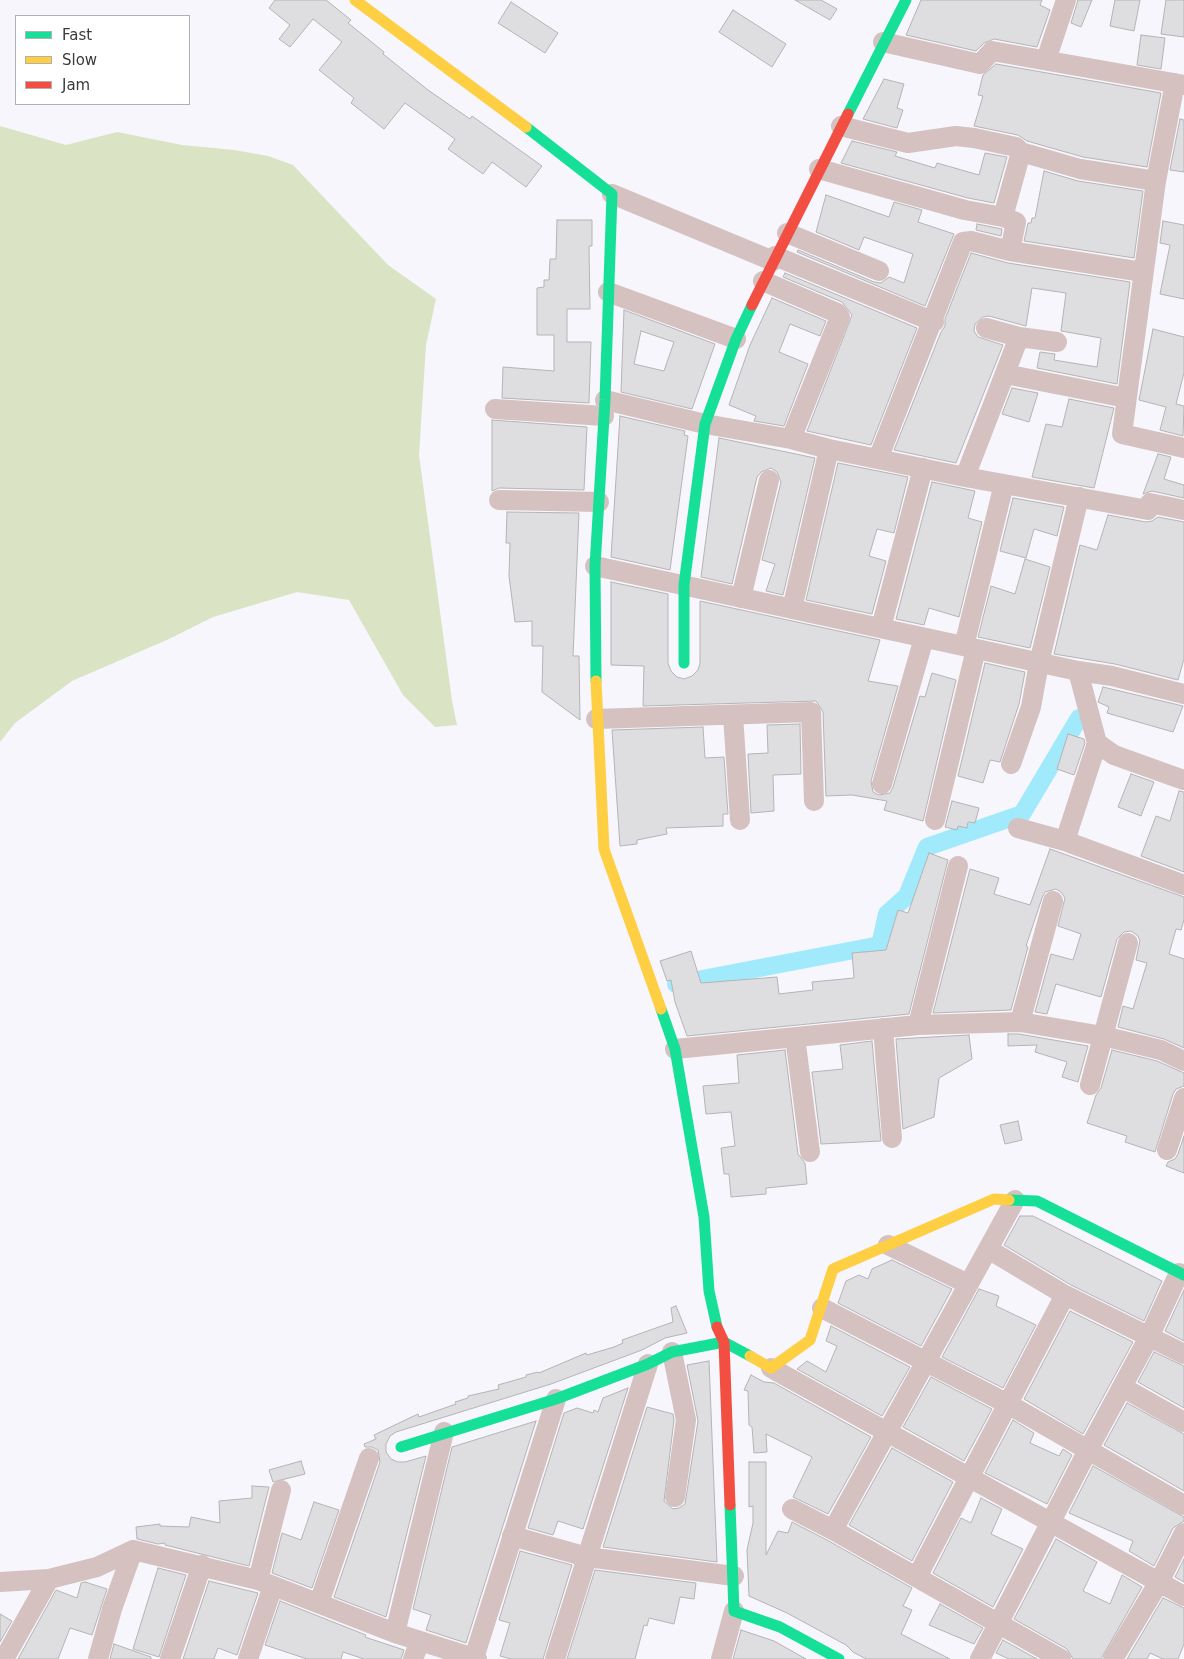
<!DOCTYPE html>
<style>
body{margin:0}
#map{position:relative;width:1184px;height:1659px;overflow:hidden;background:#f6f6fc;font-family:"DejaVu Sans",sans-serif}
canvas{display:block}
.legend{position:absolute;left:15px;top:15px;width:175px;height:90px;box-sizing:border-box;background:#fff;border:1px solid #b1b1b2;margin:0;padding:6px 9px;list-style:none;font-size:15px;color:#3b3b3f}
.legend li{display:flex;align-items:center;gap:10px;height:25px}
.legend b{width:25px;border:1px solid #b1b1b2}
</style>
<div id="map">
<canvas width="1184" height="1659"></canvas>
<ul class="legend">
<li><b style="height:6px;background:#16e098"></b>Fast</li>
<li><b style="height:6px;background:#ffcf43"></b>Slow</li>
<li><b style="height:6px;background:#f24e42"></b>Jam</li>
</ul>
</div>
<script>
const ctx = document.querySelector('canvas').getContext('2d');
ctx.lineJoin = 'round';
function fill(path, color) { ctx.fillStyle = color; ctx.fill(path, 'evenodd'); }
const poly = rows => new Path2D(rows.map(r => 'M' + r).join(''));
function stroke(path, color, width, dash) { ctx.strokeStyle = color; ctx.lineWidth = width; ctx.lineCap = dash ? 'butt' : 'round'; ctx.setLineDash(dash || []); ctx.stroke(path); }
fill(poly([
 [0,126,66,145,117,132,182,145,234,150,268,156,293,165,388,265,436,299,426,345,419,455,452,701,457,725,435,727,403,695,349,600,297,592,213,617,169,639,72,681,15,723,0,742]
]), '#dae3c3');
stroke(poly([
 [676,984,880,945,887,914,907,896,927,847,1022,814,1079,718]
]), '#a0eafc', 18);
const building = poly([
 [275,0,326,0,351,20,348,23,384,52,383,54,428,90,470,119,472,116,542,166,526,187,492,162,483,174,448,149,455,139,405,103,384,129,351,103,354,98,319,70,342,42,313,19,290,47,279,39,290,25,269,8,275,0],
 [795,0,821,0,837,9,830,20,795,0],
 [921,0,1042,0,1040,5,1050,10,1037,47,994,39,984,43,976,51,906,35,921,0],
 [1078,0,1092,0,1081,27,1071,23,1078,0],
 [1115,0,1140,0,1134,31,1110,26,1115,0],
 [1166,0,1184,0,1184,37,1161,34,1166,0],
 [511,2,558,33,545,53,498,23,511,2],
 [733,10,786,44,772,67,719,32,733,10],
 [1141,35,1165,38,1161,69,1137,65,1141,35],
 [996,64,1161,93,1147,167,1083,157,1027,141,1018,135,974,126,983,96,978,95,983,75,996,64],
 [884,79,904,84,897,108,903,110,897,128,863,119,884,79],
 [1180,119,1184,120,1184,172,1170,170,1180,119],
 [852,141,897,152,895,156,935,168,937,163,979,175,985,153,1007,157,994,203,968,198,841,163,852,141],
 [1044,171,1078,181,1143,191,1134,258,1024,241,1028,223,1031,223,1032,218,1035,218,1044,171],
 [826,195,889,217,894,202,922,210,918,222,954,234,925,306,797,252,798,250,874,282,881,283,889,277,904,283,913,254,864,237,859,250,816,232,826,195],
 [557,220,592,220,592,246,589,246,590,309,567,309,567,342,591,342,589,403,502,398,503,367,554,371,554,335,537,335,537,288,544,287,544,280,549,280,550,259,556,259,557,220],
 [1163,221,1184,225,1184,299,1160,294,1170,245,1160,243,1163,221],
 [977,224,1002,229,1001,236,976,230,977,224],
 [971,253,1008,263,1130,282,1117,384,1037,368,1040,352,1055,354,1054,360,1097,367,1101,338,1061,331,1066,293,1032,288,1026,326,989,316,983,317,975,324,974,331,978,337,1003,345,956,463,894,450,941,332,945,326,945,319,971,253],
 [785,273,917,328,871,445,807,431,852,315,842,302,783,277,785,273],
 [772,298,826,321,820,336,790,324,779,352,808,364,784,426,754,421,756,416,729,405,750,345,772,298],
 [624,310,715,344,692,409,621,392,624,310],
 [641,331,674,342,664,371,634,364,641,331],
 [1153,329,1184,337,1184,373,1176,404,1184,406,1183,436,1160,430,1166,407,1139,400,1153,329],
 [1012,388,1038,393,1029,422,1002,414,1012,388],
 [1069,399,1114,408,1094,488,1032,477,1046,424,1062,427,1069,399],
 [620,416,685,431,684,435,688,436,670,570,611,557,620,416],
 [492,420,587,427,584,490,499,488,492,491,492,420],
 [719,438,815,458,783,595,766,591,775,564,762,560,781,482,777,472,771,468,761,472,757,477,732,584,701,577,719,438],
 [1158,454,1171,457,1164,479,1184,485,1184,498,1152,491,1143,494,1158,454],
 [838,463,908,477,894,533,877,529,869,556,886,561,872,614,806,600,838,463],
 [932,482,975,491,968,518,982,522,959,617,929,608,924,625,896,619,932,482],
 [1013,498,1064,507,1057,536,1034,529,1026,558,1000,551,1013,498],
 [507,512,579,513,573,656,579,656,580,720,542,692,543,646,532,646,532,621,515,622,509,576,510,543,506,543,507,512],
 [1108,515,1146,522,1152,521,1158,517,1184,522,1184,659,1178,680,1115,664,1054,654,1080,545,1097,550,1108,515],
 [1025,559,1050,567,1030,648,978,637,991,586,1015,594,1025,559],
 [611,582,668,594,668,663,671,671,677,677,684,679,692,676,698,670,700,663,700,601,880,640,868,681,898,686,871,781,873,792,879,795,890,793,893,787,920,696,925,697,932,673,956,680,923,821,884,810,887,801,852,795,826,796,823,712,816,701,643,706,644,666,611,665,611,582],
 [985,663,1025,672,1019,704,1000,762,990,760,983,783,958,776,985,663],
 [1103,687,1183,706,1173,732,1107,713,1109,707,1098,702,1103,687],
 [800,724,801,774,773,775,774,811,751,813,748,754,768,753,767,725,800,724],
 [703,727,705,758,724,757,728,814,723,814,723,826,666,828,667,834,637,840,637,844,620,846,612,730,703,727],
 [1068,734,1084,739,1085,743,1074,775,1057,769,1068,734],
 [1131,774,1154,782,1141,816,1118,807,1131,774],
 [1179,791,1184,792,1184,872,1141,856,1156,816,1170,821,1179,791],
 [952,801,979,808,975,823,968,822,967,828,958,826,957,830,945,827,952,801],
 [1050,849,1184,897,1184,920,1181,930,1176,929,1169,954,1184,959,1184,1048,1164,1039,1118,1027,1123,1006,1133,1009,1147,963,1136,960,1140,940,1137,935,1131,931,1124,932,1117,939,1101,997,1056,984,1047,1014,1035,1012,1051,954,1073,960,1081,934,1058,926,1065,898,1061,892,1056,889,1045,892,1042,898,1026,946,1028,947,1011,1010,933,1013,970,869,999,878,994,894,1030,905,1050,849],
 [929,853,948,860,909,1014,687,1036,675,1002,671,980,667,981,660,961,691,951,701,983,777,977,779,994,813,990,812,982,854,978,852,953,886,950,898,910,908,913,929,853],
 [1008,1034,1019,1034,1088,1046,1078,1082,1062,1077,1067,1062,1035,1052,1037,1045,1008,1046,1008,1034],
 [969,1035,972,1059,939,1078,934,1117,903,1129,896,1039,969,1035],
 [872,1041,881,1141,821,1144,812,1072,843,1069,840,1045,872,1041],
 [785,1050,798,1154,805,1163,807,1184,766,1188,766,1194,731,1197,729,1174,724,1174,721,1148,735,1146,731,1112,706,1114,703,1086,739,1083,737,1055,785,1050],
 [1112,1050,1157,1061,1184,1073,1184,1086,1176,1089,1173,1094,1155,1152,1125,1142,1127,1136,1087,1123,1096,1095,1101,1088,1112,1050],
 [1018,1121,1022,1140,1005,1144,1000,1125,1018,1121],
 [1184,1136,1184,1173,1166,1166,1168,1162,1175,1159,1178,1154,1184,1136],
 [1020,1216,1033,1216,1162,1281,1144,1321,1071,1285,1004,1245,1020,1216],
 [892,1260,952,1289,921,1346,838,1303,846,1281,859,1275,868,1279,872,1269,892,1260],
 [979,1289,999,1296,996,1306,1036,1325,1003,1388,942,1357,979,1289],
 [1184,1290,1184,1341,1165,1331,1184,1290],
 [676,1306,687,1333,665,1338,642,1350,551,1384,396,1432,390,1436,386,1444,386,1452,391,1459,398,1462,405,1462,426,1456,386,1617,334,1597,380,1462,378,1450,372,1447,365,1447,364,1444,376,1439,374,1435,418,1414,419,1417,456,1404,455,1402,468,1398,468,1396,499,1389,498,1385,526,1377,526,1375,538,1372,539,1373,586,1353,587,1355,614,1347,623,1343,622,1340,670,1323,673,1322,671,1308,676,1306],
 [1070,1311,1133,1342,1083,1434,1024,1399,1070,1311],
 [831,1326,910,1367,882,1416,797,1369,807,1361,826,1372,837,1346,826,1341,831,1326],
 [1154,1352,1184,1366,1184,1408,1138,1382,1154,1352],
 [709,1361,717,1562,603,1547,647,1407,673,1414,674,1420,664,1501,673,1509,679,1508,685,1504,698,1421,687,1365,709,1361],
 [751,1375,764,1382,774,1383,871,1437,828,1514,793,1497,812,1457,766,1434,767,1452,754,1453,752,1427,749,1425,748,1391,744,1390,751,1375],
 [931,1377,992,1409,964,1461,903,1427,931,1377],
 [628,1388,583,1529,558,1521,553,1535,528,1528,564,1413,577,1408,593,1413,594,1410,598,1412,603,1398,628,1388],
 [1127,1403,1184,1434,1184,1491,1104,1445,1127,1403],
 [1013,1420,1034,1433,1030,1443,1059,1456,1063,1449,1072,1455,1047,1504,985,1473,1013,1420],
 [536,1421,466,1643,426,1630,431,1615,413,1609,452,1447,536,1421],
 [892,1448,953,1482,912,1561,849,1525,892,1448],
 [301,1461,305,1474,273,1482,269,1470,301,1461],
 [749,1462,766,1462,766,1555,778,1531,788,1533,792,1522,827,1540,912,1588,903,1606,912,1610,901,1634,950,1659,866,1659,853,1652,846,1645,787,1613,749,1596,747,1550,753,1523,753,1506,749,1507,749,1462],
 [1093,1466,1184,1517,1184,1521,1173,1528,1154,1566,1129,1551,1133,1541,1069,1513,1093,1466],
 [252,1486,269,1487,249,1566,165,1545,165,1543,158,1544,137,1539,136,1527,160,1524,160,1526,189,1527,191,1517,220,1523,219,1501,252,1498,252,1486],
 [981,1498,1002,1509,991,1534,1023,1549,993,1607,933,1573,961,1518,971,1523,981,1498],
 [314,1502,339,1510,312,1588,272,1573,282,1533,301,1540,314,1502],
 [1056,1539,1097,1562,1083,1591,1110,1604,1122,1575,1142,1587,1101,1659,1073,1659,1067,1649,1014,1619,1056,1539],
 [520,1551,572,1565,543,1659,511,1659,500,1656,510,1623,499,1620,520,1551],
 [1184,1559,1184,1582,1175,1577,1184,1559],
 [158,1568,186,1575,159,1657,133,1649,158,1568],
 [595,1570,696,1583,694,1599,680,1597,674,1624,649,1618,647,1626,644,1625,635,1659,567,1659,595,1570],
 [209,1581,258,1593,237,1655,218,1648,214,1659,183,1659,209,1581],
 [85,1582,107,1589,92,1635,70,1628,58,1659,18,1659,56,1590,77,1598,81,1583,85,1582],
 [1163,1598,1184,1608,1184,1644,1178,1659,1163,1659,1150,1653,1147,1659,1127,1659,1163,1598],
 [280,1601,366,1635,365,1637,404,1650,401,1659,364,1659,343,1652,341,1659,307,1659,265,1645,280,1601],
 [940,1604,983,1628,974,1644,929,1625,940,1604],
 [0,1614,12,1621,0,1642,0,1614],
 [741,1630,774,1641,806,1659,733,1659,741,1630],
 [1003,1640,1037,1659,1009,1659,996,1653,1003,1640],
 [114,1644,151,1657,151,1659,110,1659,114,1644]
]);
fill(building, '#dedde0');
stroke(building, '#b5b3b6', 1);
stroke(poly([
 [883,42,980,64,992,51,1184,85],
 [1046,60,1066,0],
 [1175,83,1156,181,1122,434,1184,448],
 [841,126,908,143,956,136,974,138,1016,147,1021,152,1080,169,1156,181],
 [819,169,965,210,1003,217],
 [612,194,773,261],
 [787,233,879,271],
 [1010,251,1016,222,1003,217,1021,152],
 [775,256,934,322],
 [763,281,837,313,840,317,791,439],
 [608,292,736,339],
 [986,328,1019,337,1057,342],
 [1005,374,1126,398],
 [605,400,705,424,791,439,829,449,965,477,1148,510,1150,503,1184,510],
 [495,409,604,416],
 [878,459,963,242,971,241,1010,251,1143,272],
 [965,477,1019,337],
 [499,500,599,502],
 [595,566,1078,671,1112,676,1184,694],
 [741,598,769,480],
 [792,609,829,449],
 [881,628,923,468],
 [964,646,1004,484],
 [1078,671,1097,743,1114,755,1184,780],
 [733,715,740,820],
 [596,719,811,712,814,801],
 [1011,764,1031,707,1039,663,1079,497],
 [882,784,924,638],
 [935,820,976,649],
 [1018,828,1065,841,1184,885],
 [1065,841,1097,743],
 [1020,1022,1053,901],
 [918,1025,958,866],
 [883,1028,892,1138],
 [795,1037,810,1152],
 [675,1049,918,1025,1020,1022,1103,1036,1161,1050,1184,1061],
 [1090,1085,1128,943],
 [1167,1150,1184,1098],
 [888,1245,968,1284],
 [988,1249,1065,1295,1184,1354],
 [822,1308,1008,1404,1184,1505],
 [672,1352,686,1420,675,1497],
 [771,1368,1184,1596],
 [1122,1387,1184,1422],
 [792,1509,833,1530,1061,1659],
 [833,1530,1015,1200],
 [512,1536,587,1557,734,1576],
 [917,1577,1065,1295],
 [258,1580,281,1490],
 [0,1582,49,1579,97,1567,133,1550,258,1580,395,1633,477,1659],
 [319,1603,369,1458],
 [395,1633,444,1432],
 [474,1658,556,1399],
 [4,1659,49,1579],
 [98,1659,112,1609,133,1550],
 [170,1659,202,1565],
 [248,1659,273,1586],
 [413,1659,420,1641],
 [555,1659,648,1364],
 [721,1659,734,1611],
 [980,1659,1088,1450,1149,1337,1179,1273],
 [1113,1659,1159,1582,1184,1533]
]), '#d4c1c0', 20);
stroke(poly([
 [848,114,906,0],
 [526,127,612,194,605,400,595,566,596,681],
 [684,663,684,585,705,424,736,339,752,305],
 [661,1009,675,1049,704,1217,709,1291,717,1327],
 [1009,1200,1037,1201,1184,1275],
 [401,1447,556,1399,648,1364,672,1352,724,1342,750,1356],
 [730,1505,734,1611,780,1627,839,1659]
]), '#16e098', 11);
stroke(poly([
 [355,0,526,127],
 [596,681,604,849,661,1009],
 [750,1356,771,1368,810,1340,833,1269,994,1199,1009,1200]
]), '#ffcf43', 11);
stroke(poly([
 [752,305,848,114],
 [717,1327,724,1342,730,1505]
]), '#f24e42', 11);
</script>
